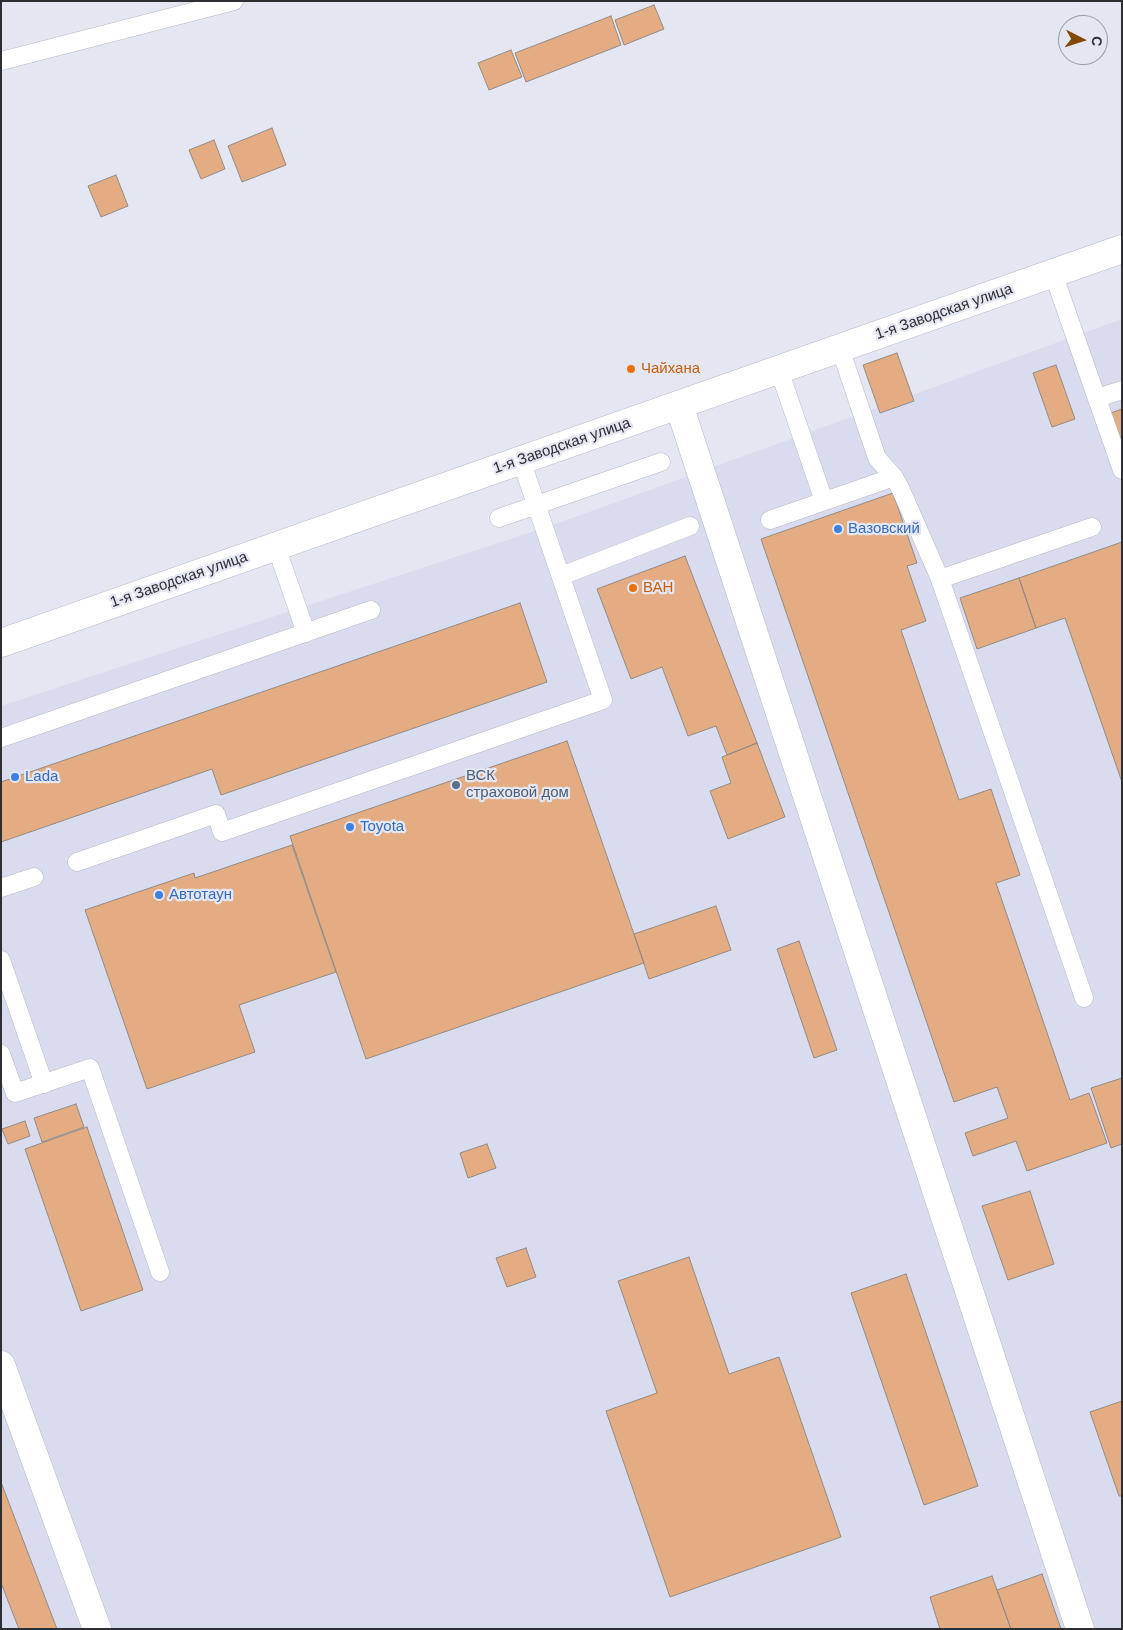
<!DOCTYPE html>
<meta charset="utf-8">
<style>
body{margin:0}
#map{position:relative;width:1123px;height:1630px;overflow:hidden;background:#e4e6f2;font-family:Helvetica,sans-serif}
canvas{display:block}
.frame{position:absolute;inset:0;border:2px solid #2e2f33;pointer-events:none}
.north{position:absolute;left:1058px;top:15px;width:50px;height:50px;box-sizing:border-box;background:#e4e6f2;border:1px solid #9b9da6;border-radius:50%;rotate:95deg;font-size:14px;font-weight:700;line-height:20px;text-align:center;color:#2e2f33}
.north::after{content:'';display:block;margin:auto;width:18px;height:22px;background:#834900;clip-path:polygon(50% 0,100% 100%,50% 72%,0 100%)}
</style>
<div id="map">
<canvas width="1123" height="1630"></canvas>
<div class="frame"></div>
<div class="north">С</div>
</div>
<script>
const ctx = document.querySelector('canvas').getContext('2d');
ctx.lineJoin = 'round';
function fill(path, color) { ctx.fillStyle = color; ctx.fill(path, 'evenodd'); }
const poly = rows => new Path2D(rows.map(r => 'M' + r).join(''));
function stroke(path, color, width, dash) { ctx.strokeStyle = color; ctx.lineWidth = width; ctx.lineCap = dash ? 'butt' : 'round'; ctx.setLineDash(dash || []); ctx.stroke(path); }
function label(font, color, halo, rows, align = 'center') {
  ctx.font = font + ' Helvetica,sans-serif'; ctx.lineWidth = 4.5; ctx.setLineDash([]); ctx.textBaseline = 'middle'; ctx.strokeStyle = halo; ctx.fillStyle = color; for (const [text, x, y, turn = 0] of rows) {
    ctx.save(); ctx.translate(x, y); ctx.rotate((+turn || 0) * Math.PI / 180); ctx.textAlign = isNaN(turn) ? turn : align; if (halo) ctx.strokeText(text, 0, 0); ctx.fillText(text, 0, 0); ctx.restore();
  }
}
fill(poly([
 [1122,319,1122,1629,1,1629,1,706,553,525]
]), '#d9dcef');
const building = poly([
 [654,5,664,29,624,45,615,20,654,5],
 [611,16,621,45,526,82,515,53,611,16],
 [511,50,522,77,489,90,478,63,511,50],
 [272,128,286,165,242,182,228,146,272,128],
 [214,140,225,169,201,179,189,150,214,140],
 [116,175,128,206,101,217,88,186,116,175],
 [897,353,914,401,880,413,863,365,897,353],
 [1056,365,1075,419,1052,427,1033,373,1056,365],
 [1122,409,1122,445,1111,413,1122,409],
 [893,493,917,563,907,566,926,621,901,630,959,800,991,789,1020,875,996,883,1070,1100,1089,1093,1107,1143,1027,1171,1016,1141,973,1156,965,1133,1008,1118,997,1087,954,1102,761,539,893,493],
 [1122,542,1122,782,1065,618,1036,628,1019,578,1122,542],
 [685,556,757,743,727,755,716,726,688,736,662,667,631,679,597,589,685,556],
 [1019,578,1036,628,977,649,960,598,1019,578],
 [520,603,547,682,221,795,212,769,1,842,1,782,520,603],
 [567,741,644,963,366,1059,290,836,567,741],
 [757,743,785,817,728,839,710,791,731,783,722,757,757,743],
 [292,845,336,972,239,1005,255,1052,147,1089,85,910,194,873,195,878,292,845],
 [716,906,731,950,649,979,634,934,716,906],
 [799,941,837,1050,814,1058,777,949,799,941],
 [1122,1078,1122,1144,1111,1148,1091,1088,1122,1078],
 [76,1104,84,1127,42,1142,34,1118,76,1104],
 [25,1121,30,1136,8,1144,2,1129,25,1121],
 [87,1127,143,1290,81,1311,25,1149,87,1127],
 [487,1144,496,1168,468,1178,460,1153,487,1144],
 [1030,1191,1054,1264,1008,1280,982,1206,1030,1191],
 [526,1248,536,1277,507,1287,496,1258,526,1248],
 [689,1257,729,1374,779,1357,841,1537,670,1597,606,1411,657,1393,618,1281,689,1257],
 [906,1274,978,1486,924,1505,851,1293,906,1274],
 [1122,1401,1122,1496,1119,1496,1090,1412,1122,1401],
 [1,1482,57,1629,19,1629,1,1583,1,1482],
 [1042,1574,1061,1629,1011,1629,997,1590,1042,1574],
 [992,1576,1011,1629,940,1629,930,1597,992,1576]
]);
fill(building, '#e3ac83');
stroke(building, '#958b84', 1);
const service = poly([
 [1,61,234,1],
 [1053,273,1122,470],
 [840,348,877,458,894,477,901,490,940,579,1084,998],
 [779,370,824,501],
 [1097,398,1122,390],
 [499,518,661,462],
 [770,520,894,477],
 [276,546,306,633],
 [561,576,690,526],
 [940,579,1092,527],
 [1,738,371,610],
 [77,862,216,814,222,832,603,700,521,460],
 [1,888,34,877],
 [1,960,44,1084],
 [1,1054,15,1093,90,1068,160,1272]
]);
const minor = poly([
 [679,405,1080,1629],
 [1,1365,97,1629]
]);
const secondary = poly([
 [1,643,1122,249]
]);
stroke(service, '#b5b7c2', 19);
stroke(minor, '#b5b7c2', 29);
stroke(secondary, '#b5b7c2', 29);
stroke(service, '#fff', 18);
stroke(minor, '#fff', 28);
stroke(secondary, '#fff', 28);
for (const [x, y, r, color] of [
 [631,369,5,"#e8710a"],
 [838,529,5,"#3f7fe0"],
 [633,588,5,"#e8710a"],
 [15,777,5,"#3f7fe0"],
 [456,785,5,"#5c6f8a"],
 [350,827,5,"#3f7fe0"],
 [159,895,5,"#3f7fe0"]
]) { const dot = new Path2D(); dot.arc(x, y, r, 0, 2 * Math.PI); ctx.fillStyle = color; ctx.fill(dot); stroke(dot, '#e4e6f2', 2); }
label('15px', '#2e2f33', '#e4e6f2', [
 ["1-я Заводская улица",944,312,-19],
 ["1-я Заводская улица",562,446,-19],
 ["1-я Заводская улица",179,580,-19]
]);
label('15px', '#c56008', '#e4e6f2', [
 ["Чайхана",641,369],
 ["ВАН",643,588]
], 'left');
label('15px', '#366cbe', '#e4e6f2', [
 ["Вазовский",848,529],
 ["Lada",25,777],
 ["Toyota",360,827],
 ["Автотаун",169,895]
], 'left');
label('15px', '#4e5e75', '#e4e6f2', [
 ["ВСК",466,776],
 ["страховой дом",466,793]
], 'left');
</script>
